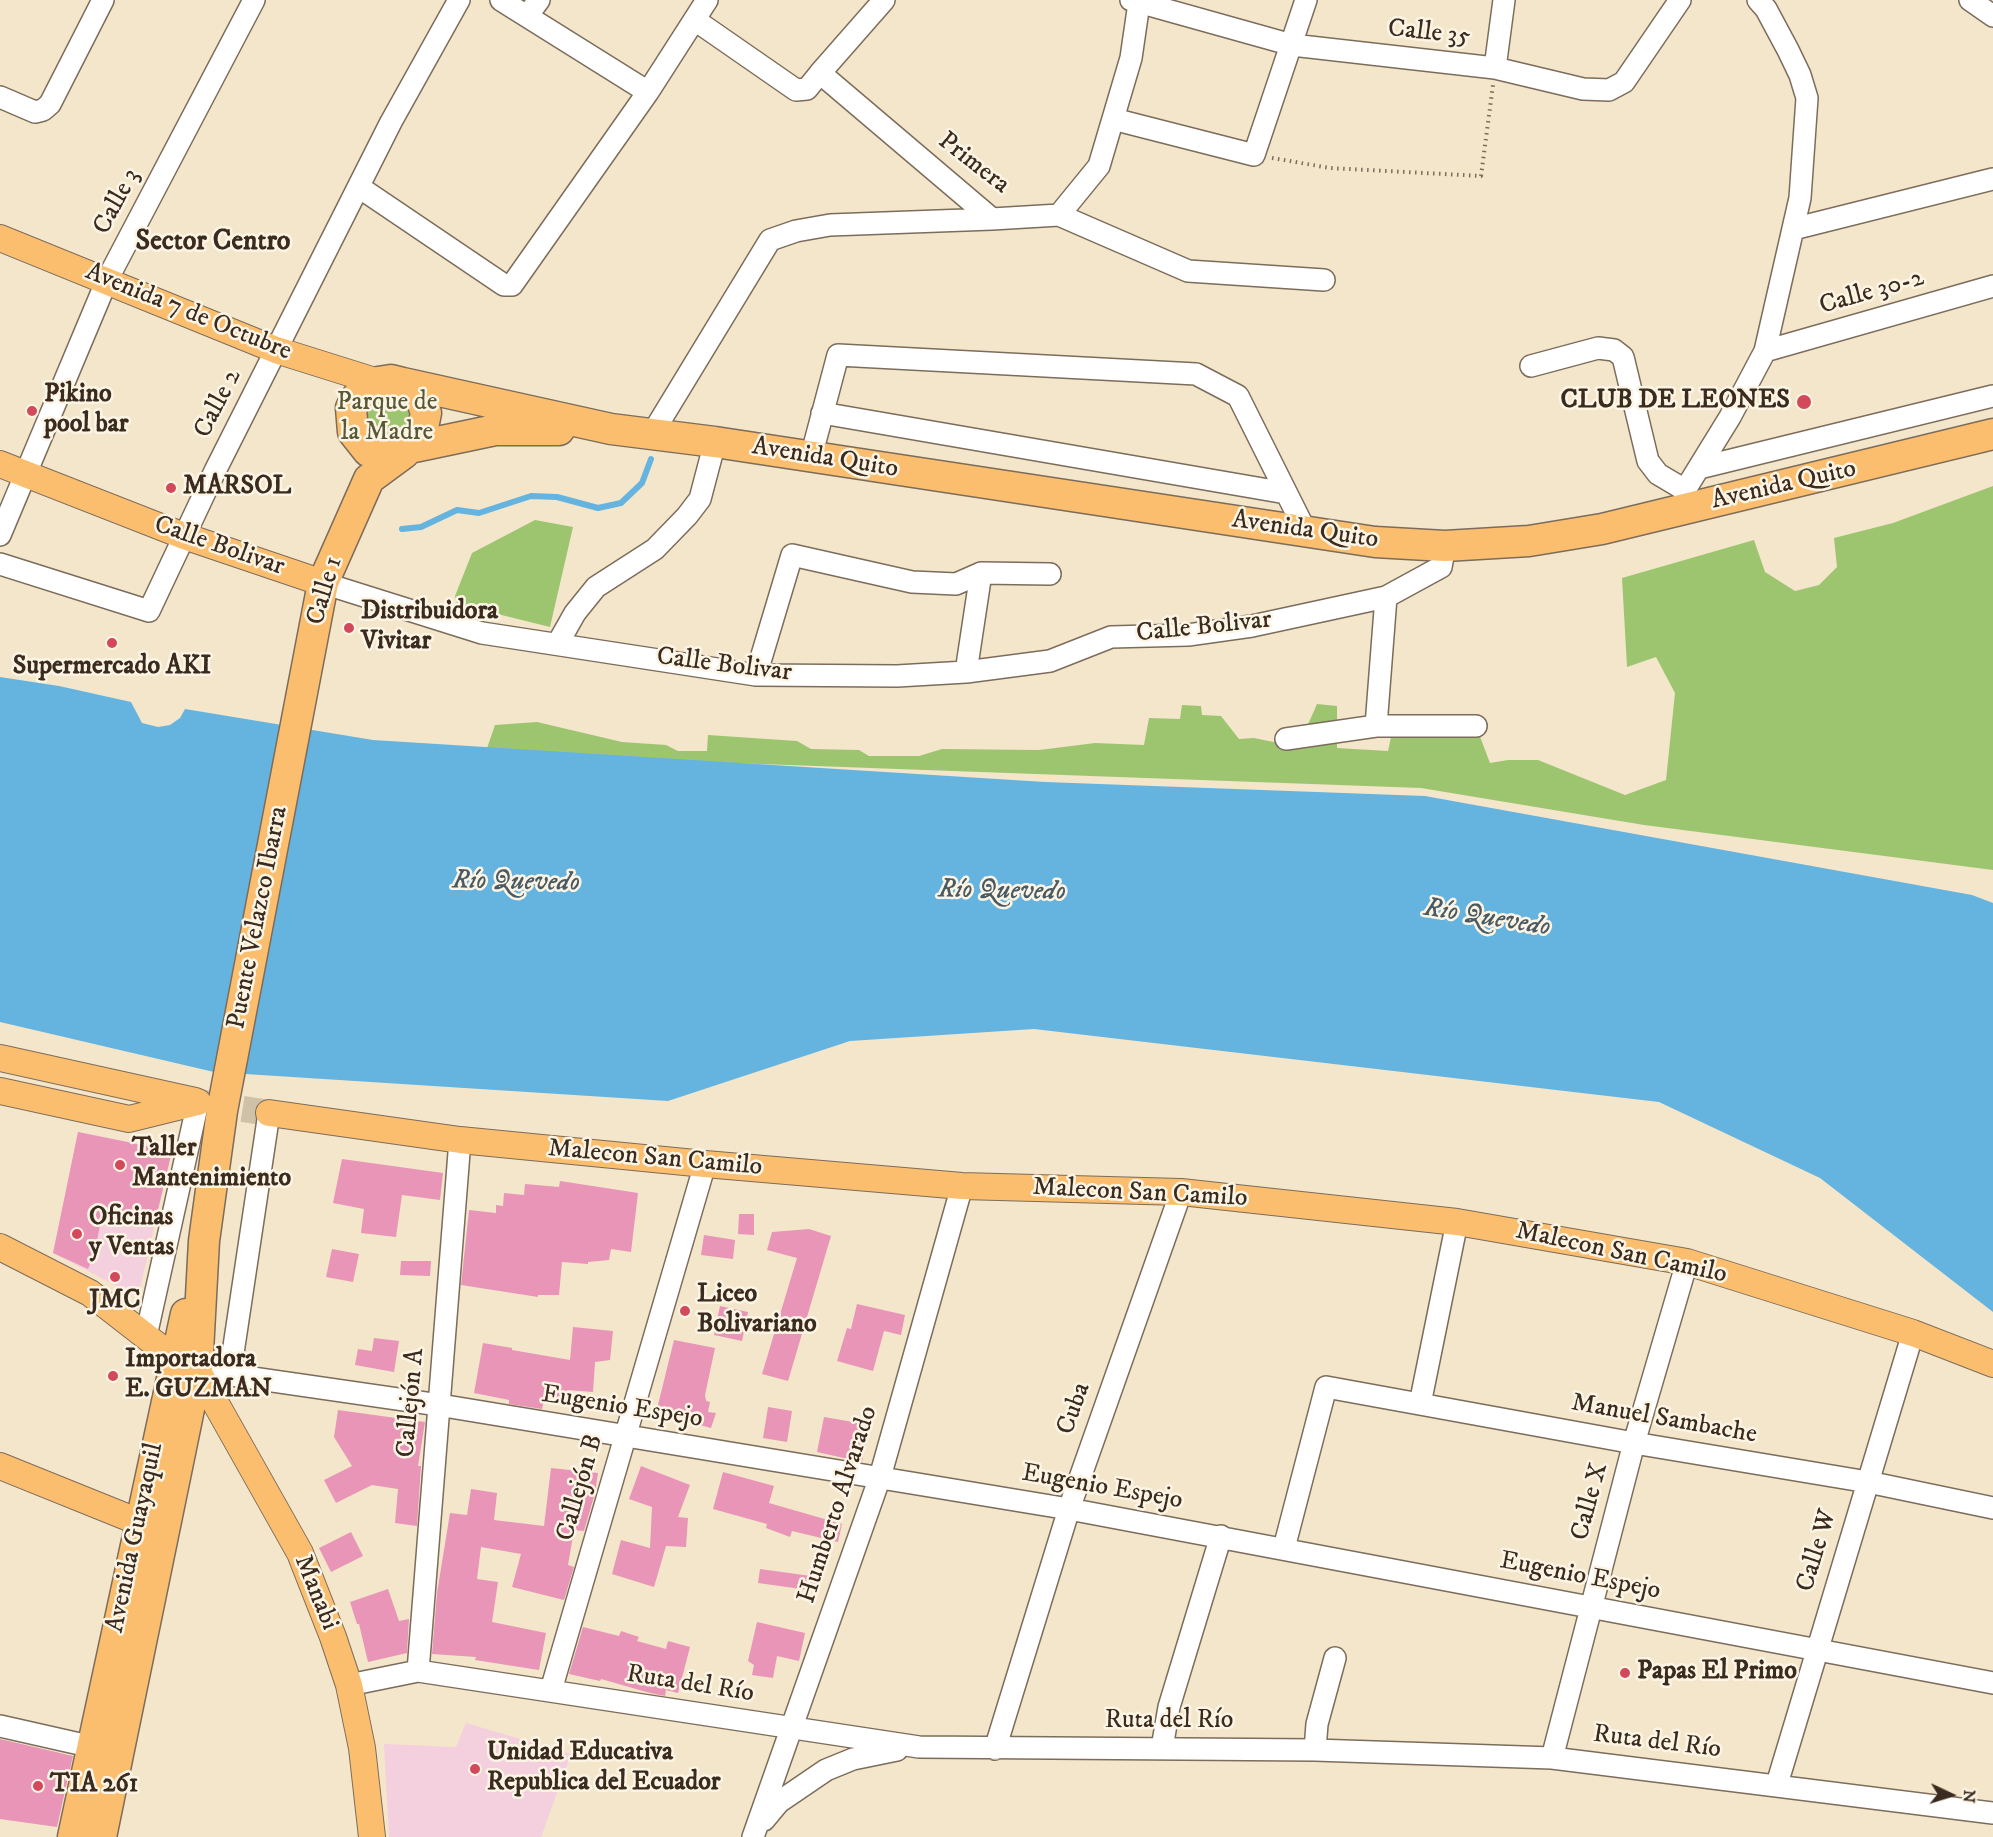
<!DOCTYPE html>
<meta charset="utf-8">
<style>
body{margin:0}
#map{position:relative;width:1993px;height:1837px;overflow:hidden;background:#f4e6cb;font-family:"IM FELL DW Pica",serif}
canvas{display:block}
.north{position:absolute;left:1921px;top:1765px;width:60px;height:60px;-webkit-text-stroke:4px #fcf5e5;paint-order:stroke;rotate:94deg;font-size:16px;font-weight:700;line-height:24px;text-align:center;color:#3b2a1e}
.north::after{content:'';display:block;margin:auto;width:21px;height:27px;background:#3b2a1e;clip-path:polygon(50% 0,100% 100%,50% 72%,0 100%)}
</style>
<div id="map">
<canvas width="1993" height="1837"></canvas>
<div class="north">N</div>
</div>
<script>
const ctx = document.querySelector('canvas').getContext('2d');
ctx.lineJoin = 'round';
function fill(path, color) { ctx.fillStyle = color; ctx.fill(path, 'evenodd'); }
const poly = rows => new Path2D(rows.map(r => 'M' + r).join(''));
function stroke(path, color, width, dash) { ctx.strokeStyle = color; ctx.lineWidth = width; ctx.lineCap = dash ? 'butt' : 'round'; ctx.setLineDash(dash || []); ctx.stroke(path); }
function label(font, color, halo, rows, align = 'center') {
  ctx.font = font + ' "IM FELL DW Pica",serif'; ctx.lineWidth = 5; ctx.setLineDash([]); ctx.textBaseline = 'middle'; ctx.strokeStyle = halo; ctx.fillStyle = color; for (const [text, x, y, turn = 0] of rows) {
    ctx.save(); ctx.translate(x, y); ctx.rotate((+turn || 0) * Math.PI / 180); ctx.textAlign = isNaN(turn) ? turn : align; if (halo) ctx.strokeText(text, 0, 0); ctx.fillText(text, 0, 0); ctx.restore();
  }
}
fill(poly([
 [78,1132,172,1151,138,1297,53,1253],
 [466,1723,571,1754,541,1837,389,1837,384,1744,456,1747]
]), '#f4cfdd');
fill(poly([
 [396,392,414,410,402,443,375,444,360,412,371,396],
 [1993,486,1993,870,1644,825,1421,788,485,754,495,725,537,722,622,742,666,745,678,751,707,751,708,735,797,741,811,749,859,750,869,756,919,756,942,749,1039,750,1095,743,1144,745,1149,718,1180,719,1182,705,1201,706,1202,715,1221,716,1239,739,1254,738,1298,747,1317,704,1337,706,1337,748,1388,751,1393,728,1479,734,1490,763,1508,760,1538,760,1625,795,1666,780,1675,693,1656,657,1627,667,1622,578,1754,540,1765,572,1795,591,1819,585,1837,567,1834,538,1893,523],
 [535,520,573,527,550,627,457,604,455,596,472,553]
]), '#9dc570');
fill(poly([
 [0,677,59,686,131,702,142,723,158,727,170,725,180,718,185,709,373,740,1045,782,1425,796,1972,895,1993,903,1993,1312,1820,1178,1659,1102,1034,1029,850,1041,668,1101,214,1072,0,1022]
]), '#65b3df');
stroke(poly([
 [402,529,421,527,457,510,479,513,531,496,557,497,598,508,621,503,642,483,651,459]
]), '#65b3df', 6);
fill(poly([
 [78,1132,172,1151,156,1218,104,1207,94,1254,88,1269,53,1253],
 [342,1159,443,1173,440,1200,402,1195,396,1237,361,1233,364,1209,333,1203],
 [560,1181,638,1193,631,1252,611,1249,609,1260,588,1262,588,1264,562,1262,559,1295,538,1295,538,1297,461,1285,469,1210,496,1213,496,1205,503,1206,504,1193,524,1195,525,1184,559,1187],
 [739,1214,754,1214,754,1235,738,1234],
 [809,1229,831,1236,788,1381,762,1374,797,1258,767,1250,772,1232],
 [704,1235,735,1240,733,1259,701,1255],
 [332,1249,359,1254,353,1282,326,1277],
 [401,1261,431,1261,430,1276,400,1275],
 [857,1304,905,1315,901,1335,884,1331,873,1371,837,1361,847,1328,851,1329],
 [720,1306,748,1312,742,1341,714,1335],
 [573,1327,613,1331,610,1360,595,1362,593,1392,567,1390,565,1403,544,1401,542,1409,509,1404,509,1400,474,1393,483,1343,512,1348,512,1350,570,1360],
 [374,1338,399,1341,394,1372,355,1365,358,1349,372,1351],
 [674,1340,715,1348,705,1395,706,1401,710,1402,708,1412,716,1413,711,1428,656,1413],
 [768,1407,792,1411,787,1442,763,1438],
 [338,1410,425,1422,418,1466,421,1466,417,1526,395,1523,398,1489,372,1485,336,1503,324,1480,352,1466,334,1437],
 [824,1417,870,1425,862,1462,817,1452],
 [641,1466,690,1485,678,1517,688,1518,686,1547,666,1546,654,1587,612,1574,621,1540,650,1548,652,1507,629,1499],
 [551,1468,598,1473,595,1493,584,1531,574,1530,568,1565,574,1567,564,1600,512,1587,521,1554,481,1547,477,1579,498,1582,492,1622,546,1633,539,1670,475,1660,476,1657,432,1654,437,1593,450,1513,467,1515,471,1489,497,1493,494,1520,544,1526],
 [723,1472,774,1486,769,1503,842,1524,838,1542,792,1531,790,1537,766,1528,767,1524,713,1509],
 [351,1532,363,1556,331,1572,319,1548],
 [760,1569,818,1577,816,1591,758,1583],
 [388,1589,399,1621,409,1619,407,1653,368,1662,359,1624,357,1624,350,1602],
 [757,1622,805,1633,799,1661,777,1656,773,1678,752,1675,754,1665,748,1661],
 [583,1627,619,1636,621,1631,639,1637,637,1641,666,1649,668,1641,690,1647,678,1693,666,1690,665,1696,650,1693,601,1679,600,1681,569,1674],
 [0,1739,73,1756,57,1827,0,1819]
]), '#e895b8');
stroke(poly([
 [204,1103,269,1113]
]), '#cfc0a8', 26, [26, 13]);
const minor = poly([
 [501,0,648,92,707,0],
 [884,0,820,73,992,219,1059,215,1099,166,1131,58,1139,3],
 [1131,0,1292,45,1495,68,1583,89,1609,90,1624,82,1680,0],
 [1970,0,1993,16],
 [527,16,539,0],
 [695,20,796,90,807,89,820,73],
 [1495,68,1504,0],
 [0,97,35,112,43,110,50,104,103,0],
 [1113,119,1254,155,1306,0],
 [359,187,504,285,512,285,648,92],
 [1059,215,1188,271,1324,280],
 [1793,229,1993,179],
 [1765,351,1993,286],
 [1531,366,1598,348,1614,350,1623,357,1648,461,1658,474,1685,490],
 [822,413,1286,493],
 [652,434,770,240,796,231,830,225,992,219],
 [811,457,838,355,1196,374,1238,396,1306,532],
 [1699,468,1993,396],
 [1689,509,1685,490,1730,417,1765,351,1800,198,1807,98,1800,75,1788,50,1766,9,1758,0],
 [0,535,107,280,254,0],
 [0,564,149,611,215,471,391,122,459,0],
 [323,583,482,633,756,675,897,676,966,672,1050,661,1111,637,1188,635,1252,626,1386,597,1441,567,1445,546],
 [1386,597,1376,726,1476,726],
 [558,643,575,613,596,587,655,549,687,516,700,499,715,442],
 [966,672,981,573,1050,574],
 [756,675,792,555,912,582,956,584,981,573],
 [1286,739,1376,726],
 [146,1336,198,1102],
 [197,1370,439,1405,1069,1509,1993,1683],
 [230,1373,269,1113],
 [1420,1404,1457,1222],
 [1284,1548,1326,1387,1634,1443,1868,1482,1993,1508],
 [418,1671,460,1140],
 [349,1685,418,1671,919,1747,1315,1750,1552,1758,1993,1813],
 [551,1690,705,1164],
 [0,1726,93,1747],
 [1162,1748,1169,1707,1221,1536],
 [995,1749,1069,1509,1181,1192],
 [1315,1750,1317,1724,1335,1658],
 [1552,1758,1634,1443,1687,1262],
 [1777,1784,1913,1333],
 [764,1820,779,1802,826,1770,853,1759,897,1750],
 [753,1837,880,1477,962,1186]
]);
const major = poly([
 [0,238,276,350,378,382],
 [0,464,184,536,323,583],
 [0,1058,195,1101],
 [0,1091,129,1119,198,1102],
 [269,1113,460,1140,705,1164,962,1186,1181,1192,1457,1222,1687,1262,1913,1333,1993,1364],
 [0,1247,90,1293,175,1359],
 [197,1370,300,1553,333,1637,349,1685,362,1748,372,1837],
 [0,1466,139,1522]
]);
const highway = poly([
 [403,383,414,390,422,401,426,413,421,437,403,454,392,457,368,451,353,432,351,408,357,397,366,387,378,382,391,380,403,383,611,429,715,442,1375,542,1445,546,1529,541,1602,529,1993,434],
 [414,447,495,430,559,430],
 [73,1837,186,1314],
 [101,1837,197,1370,204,1241,222,1111,323,583,369,479,403,454]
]);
stroke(minor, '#7c6c5b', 24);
stroke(major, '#7c6c5b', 28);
stroke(highway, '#7c6c5b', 33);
stroke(poly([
 [1272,158,1330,168,1481,176,1493,85]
]), '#7c6c5b', 4, [1.5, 4.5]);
stroke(minor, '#fff', 21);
stroke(major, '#fbbe6e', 26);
stroke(highway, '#fbbe6e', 30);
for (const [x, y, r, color] of [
 [1804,402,8,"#d1495b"],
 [32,411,6,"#d1495b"],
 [171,488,6,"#d1495b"],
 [349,628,6,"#d1495b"],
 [112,643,6,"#d1495b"],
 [120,1165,6,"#d1495b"],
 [77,1234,6,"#d1495b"],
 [115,1277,6,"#d1495b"],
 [685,1311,6,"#d1495b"],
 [113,1376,6,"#d1495b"],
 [1625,1673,6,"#d1495b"],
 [475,1769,6,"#d1495b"],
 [38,1786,6,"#d1495b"]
]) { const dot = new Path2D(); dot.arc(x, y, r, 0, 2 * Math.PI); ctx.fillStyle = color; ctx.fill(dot); stroke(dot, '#fcf5e5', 2); }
label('26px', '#3b2a1e', '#fcf5e5', [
 ["Calle 35",1429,34,6],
 ["Primera",973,164,38],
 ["Calle 3",118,202,-62],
 ["Calle 30-2",1872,293,-16],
 ["Avenida 7 de Octubre",188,313,22],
 ["Calle 2",219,404,-63],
 ["Avenida Quito",825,459,9],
 ["Avenida Quito",1784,486,-13],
 ["Avenida Quito",1305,531,8],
 ["Calle Bolivar",219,547,19],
 ["Calle 1",326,591,-74],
 ["Calle Bolivar",1204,628,-6],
 ["Calle Bolivar",724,666,7],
 ["Puente Velazco Ibarra",259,918,-79],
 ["Malecon San Camilo",655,1159,5],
 ["Malecon San Camilo",1140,1194,3],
 ["Malecon San Camilo",1621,1254,12],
 ["Callejón A",412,1403,-85],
 ["Eugenio Espejo",622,1408,9],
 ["Cuba",1075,1409,-70],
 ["Manuel Sambache",1664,1420,10],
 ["Callejón B",581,1488,-74],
 ["Eugenio Espejo",1102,1488,10],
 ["Calle X",1591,1502,-75],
 ["Humberto Alvarado",839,1505,-72],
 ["Avenida Guayaquil",136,1538,-78],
 ["Calle W",1818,1551,-73],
 ["Eugenio Espejo",1580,1577,11],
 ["Manabi",315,1593,68],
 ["Ruta del Río",690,1685,9],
 ["Ruta del Río",1169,1722],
 ["Ruta del Río",1657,1743,7]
]);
label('bold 26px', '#3b2a1e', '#fcf5e5', [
 ["Pikino",44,396],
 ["pool bar",44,426],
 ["CLUB DE LEONES",1790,402,"right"],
 ["MARSOL",183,488],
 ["Distribuidora",361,613],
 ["Vivitar",361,643],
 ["Supermercado AKI",112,668,"center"],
 ["Taller",132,1150],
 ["Mantenimiento",132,1180],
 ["Oficinas",89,1219],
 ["y Ventas",89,1249],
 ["Liceo",697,1296],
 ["Bolivariano",697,1326],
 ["JMC",115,1302,"center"],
 ["Importadora",125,1361],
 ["E. GUZMAN",125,1391],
 ["Papas El Primo",1637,1673],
 ["Unidad Educativa",487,1754],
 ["Republica del Ecuador",487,1784],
 ["TIA 261",50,1786]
], 'left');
label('26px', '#585837', '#fcf5e5', [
 ["Parque de",387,404],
 ["la Madre",387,434]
]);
label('italic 27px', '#4a5a62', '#fcf5e5', [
 ["Río Quevedo",516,883,1],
 ["Río Quevedo",1002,892,1],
 ["Río Quevedo",1487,919,9]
]);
label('bold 28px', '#3b2a1e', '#fcf5e5', [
 ["Sector Centro",213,243]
]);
</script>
